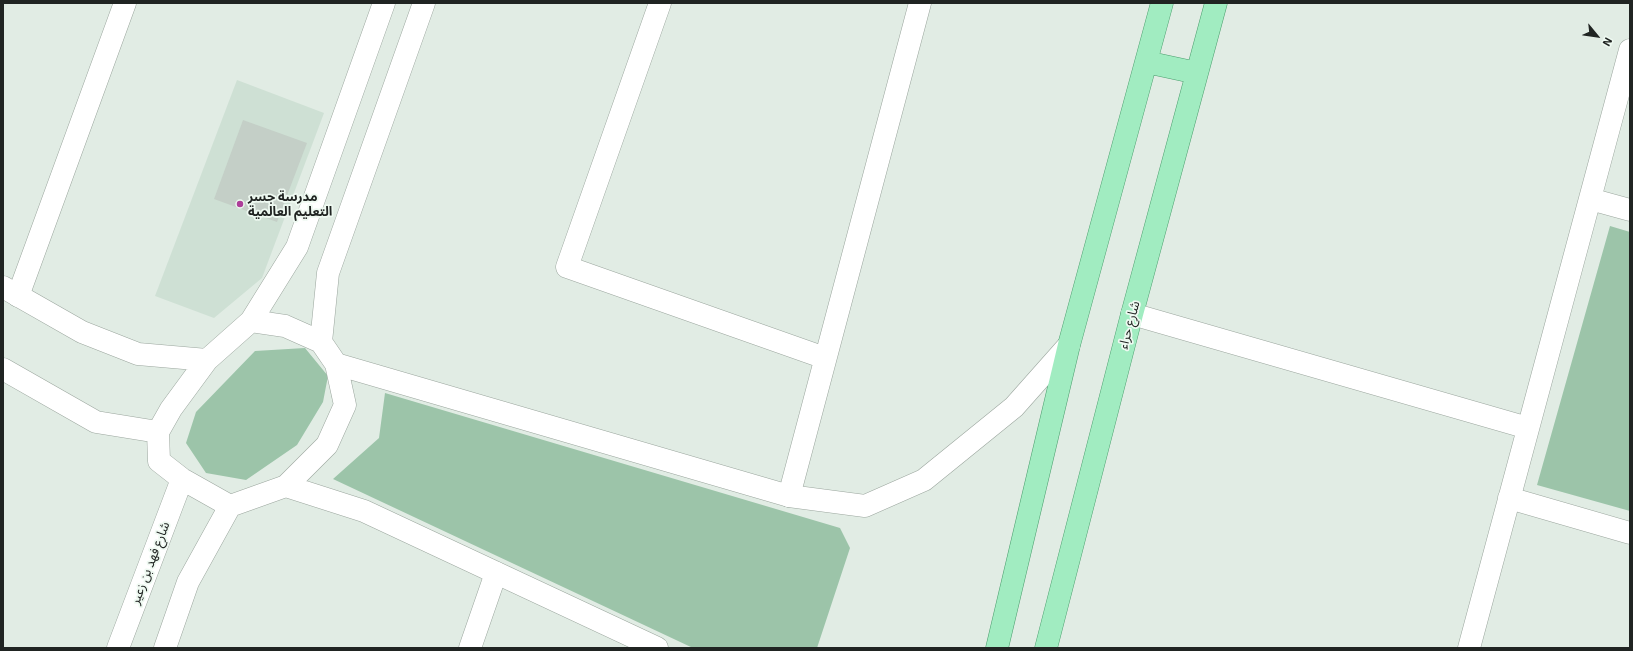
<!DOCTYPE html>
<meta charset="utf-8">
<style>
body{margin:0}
#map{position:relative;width:1633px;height:651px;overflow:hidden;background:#e1ece4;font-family:"Exo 2",sans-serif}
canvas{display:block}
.frame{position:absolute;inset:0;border:4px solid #202422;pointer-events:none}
.north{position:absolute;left:1577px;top:16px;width:40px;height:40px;-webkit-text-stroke:3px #eef9f1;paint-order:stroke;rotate:119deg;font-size:11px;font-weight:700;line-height:16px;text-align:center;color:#202422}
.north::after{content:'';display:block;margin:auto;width:14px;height:18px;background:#202422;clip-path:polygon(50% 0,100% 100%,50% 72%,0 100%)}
</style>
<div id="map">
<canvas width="1633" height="651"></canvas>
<div class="frame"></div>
<div class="north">N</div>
</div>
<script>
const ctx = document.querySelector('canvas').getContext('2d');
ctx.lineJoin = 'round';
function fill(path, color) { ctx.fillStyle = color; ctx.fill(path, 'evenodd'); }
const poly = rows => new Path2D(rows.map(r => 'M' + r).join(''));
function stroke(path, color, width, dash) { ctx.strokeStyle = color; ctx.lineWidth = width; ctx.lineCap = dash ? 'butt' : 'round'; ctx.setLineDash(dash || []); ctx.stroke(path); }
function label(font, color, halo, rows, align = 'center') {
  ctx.font = font + ' "Exo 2","Noto Sans Arabic",sans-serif'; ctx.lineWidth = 3.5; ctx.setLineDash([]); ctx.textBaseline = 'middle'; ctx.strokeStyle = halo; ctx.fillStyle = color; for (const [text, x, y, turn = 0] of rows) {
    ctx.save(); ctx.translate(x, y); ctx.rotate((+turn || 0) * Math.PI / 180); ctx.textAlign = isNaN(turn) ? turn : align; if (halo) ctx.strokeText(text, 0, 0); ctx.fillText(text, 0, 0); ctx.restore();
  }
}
fill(poly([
 [237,80,324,113,262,278,214,318,155,296]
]), '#cee0d4');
fill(poly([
 [1610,226,1630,232,1630,511,1537,485],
 [305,348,328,376,323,402,297,445,246,480,206,473,186,443,196,412,255,351],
 [385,393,840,528,850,548,817,648,693,648,333,479,379,438]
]), '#9cc4a9');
fill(poly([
 [243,120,307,143,277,222,214,199]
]), '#c4cfc7');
const minor = poly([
 [660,3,567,267,825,358],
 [1590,199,1630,210],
 [18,296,125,3],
 [1132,314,1528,428],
 [789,496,920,3],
 [1509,498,1630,533],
 [470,648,496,573],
 [1469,648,1630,50]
]);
const tertiary = poly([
 [3,287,82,332,138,354,207,360],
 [251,321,285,326,321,342,336,364,345,405,327,445,286,486,230,506,182,479,159,461,158,432,171,409,207,360,251,321],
 [251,321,297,247,384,3],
 [321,342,328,273,424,3],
 [336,364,789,496,865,506,924,480,1014,407,1069,345],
 [3,369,96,422,158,432],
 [286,486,364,511,657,648],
 [118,648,182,479],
 [165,648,188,582,230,506]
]);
const primary = poly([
 [1146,62,1197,73],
 [997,648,1069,345,1162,3],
 [1046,648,1132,314,1216,3]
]);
stroke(minor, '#9ba69e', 23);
stroke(tertiary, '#9ba69e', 23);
stroke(primary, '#4c9e6e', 23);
stroke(minor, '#fff', 22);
stroke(tertiary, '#fff', 22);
stroke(primary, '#a1ecc1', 22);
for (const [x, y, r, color] of [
 [240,204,4,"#ad3d99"]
]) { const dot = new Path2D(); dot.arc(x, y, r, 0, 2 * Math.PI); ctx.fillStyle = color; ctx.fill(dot); stroke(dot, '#eef9f1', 1.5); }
label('bold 13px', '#202422', '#eef9f1', [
 ["مدرسة جسر",248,197],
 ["التعليم العالمية",248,212]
], 'left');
label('13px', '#202422', '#eef9f1', [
 ["شارع حراء",1129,325,-75],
 ["شارع فهد بن زعير",150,563,-69]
]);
</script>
